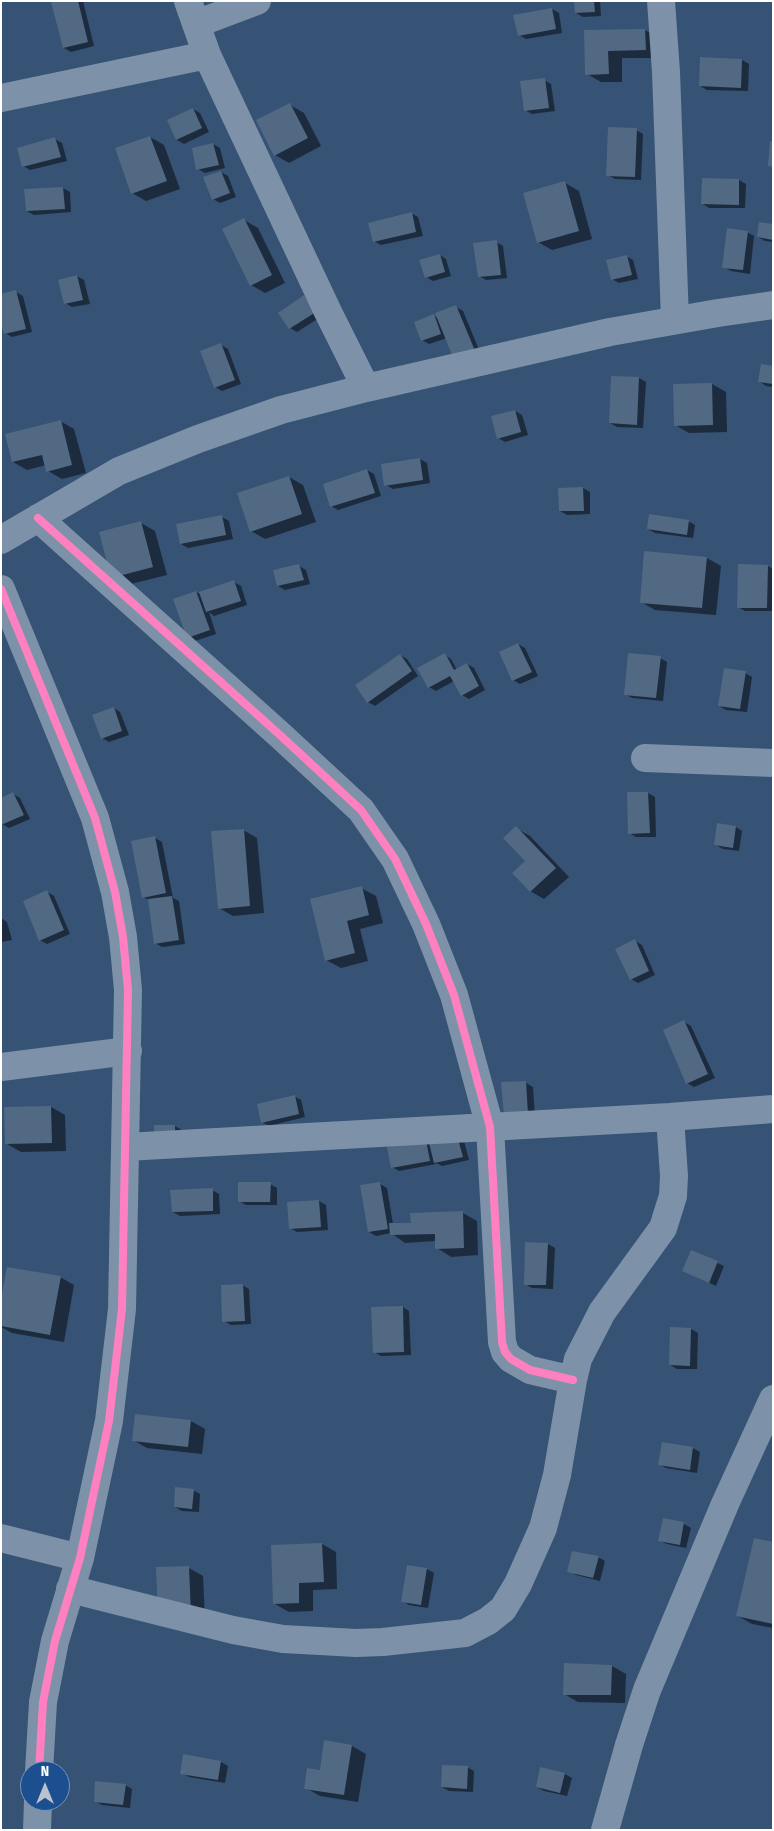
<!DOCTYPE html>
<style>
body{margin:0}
#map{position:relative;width:774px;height:1831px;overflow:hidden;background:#365274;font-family:"Fira Sans Condensed",sans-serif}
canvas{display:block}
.frame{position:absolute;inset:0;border:2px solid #fff;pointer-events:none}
.north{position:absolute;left:20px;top:1761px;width:50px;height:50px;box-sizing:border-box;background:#1b4f8f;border:1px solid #7695bc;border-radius:50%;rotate:0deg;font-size:14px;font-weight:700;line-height:20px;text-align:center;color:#fff}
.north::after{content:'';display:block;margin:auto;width:18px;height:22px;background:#b9c2ce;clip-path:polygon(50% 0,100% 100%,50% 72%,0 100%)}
</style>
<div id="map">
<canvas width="774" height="1831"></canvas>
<div class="frame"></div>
<div class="north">N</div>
</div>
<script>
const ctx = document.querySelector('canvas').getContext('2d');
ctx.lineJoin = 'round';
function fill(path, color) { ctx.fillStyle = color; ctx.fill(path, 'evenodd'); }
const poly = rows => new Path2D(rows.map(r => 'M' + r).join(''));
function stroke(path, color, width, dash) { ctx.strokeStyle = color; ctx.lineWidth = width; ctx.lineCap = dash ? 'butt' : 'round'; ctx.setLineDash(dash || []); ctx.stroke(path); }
fill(poly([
 [60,1,83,1,94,46,71,52,64,48],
 [575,1,600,1,601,16,583,17,576,13],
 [552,9,559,13,562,33,526,39,519,35],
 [645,30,659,38,660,58,622,58,622,82,601,82,587,74,586,31],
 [701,58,742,60,749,64,748,91,707,90,700,86],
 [544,80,551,84,555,111,532,114,525,110],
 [290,105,304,113,321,146,289,163,275,155],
 [193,109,200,113,209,132,184,144,177,140,168,121],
 [636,130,643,134,641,180,615,179,608,175],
 [150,137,164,145,180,189,146,201,132,193],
 [55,139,62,143,67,161,30,170,23,166],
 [213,144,220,148,225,168,205,173,198,169],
 [221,172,228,176,236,197,220,203,213,199],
 [739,180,746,184,745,208,709,208,703,204],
 [565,183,579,191,592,239,552,250,538,242],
 [63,188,70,192,71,212,34,215,27,211],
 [411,213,418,217,423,236,381,245,374,241],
 [244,220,258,228,285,283,265,293,251,285],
 [773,226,773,242,765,241,758,237],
 [747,232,754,236,750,274,731,271,724,267],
 [496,242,503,246,507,278,486,280,479,276],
 [440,255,446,259,451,276,433,281,426,277],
 [626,256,633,260,638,279,619,283,612,279],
 [77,276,84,280,90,304,72,307,65,303],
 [16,292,23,296,32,332,12,337,5,333],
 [304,297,311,301,322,316,297,332,290,328],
 [456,307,463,311,484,362,447,338,429,344,422,340,434,316,439,319],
 [221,345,228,349,241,384,222,391,215,387],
 [773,367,773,387,766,386,760,382],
 [639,378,646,382,643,428,617,427,610,423],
 [712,384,726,392,727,432,689,433,675,425],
 [515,411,522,415,528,435,505,442,498,438],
 [60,421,74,429,86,473,62,479,48,471,46,465,27,470,13,462],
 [420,459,427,463,430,483,393,489,386,485],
 [367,470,374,474,381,496,338,510,331,506],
 [289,477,303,485,316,522,265,539,251,531],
 [583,488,590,492,590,514,567,515,560,511],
 [222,517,229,521,233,539,188,548,181,544],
 [688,521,695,525,693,538,655,533,648,529],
 [141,523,155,531,167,575,127,585,113,577],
 [707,558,721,566,716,615,655,610,641,602],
 [299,566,306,570,310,584,285,590,278,586],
 [768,566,773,569,773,611,745,611,738,607],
 [234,582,241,586,247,605,214,616,209,612,216,634,195,641,188,637,196,592,202,595],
 [518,644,525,648,538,676,520,684,513,680],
 [400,655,407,659,418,676,375,706,368,702],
 [445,655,451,659,457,670,467,664,474,668,485,690,469,699,462,695,454,681,436,691,429,687],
 [660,658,667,662,663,701,632,698,625,694],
 [745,673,752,677,747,712,726,710,719,706],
 [114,708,120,712,129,735,109,742,102,738],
 [648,793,655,797,656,837,636,837,629,833],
 [13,794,20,798,30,819,9,828,2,824],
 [736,827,742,831,739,851,723,849,716,845],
 [516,828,530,836,569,877,544,899,530,891,526,861],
 [243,830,257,838,264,913,233,916,219,908],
 [155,838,162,842,173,898,179,901,185,944,162,947,155,943,149,900,143,897],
 [361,888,376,896,383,923,360,929,368,961,341,968,326,960],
 [47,892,54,896,70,934,47,944,40,940],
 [1,918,7,922,12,940,1,942],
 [635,941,642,945,655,975,638,983,631,979],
 [684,1022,691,1026,715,1078,694,1087,687,1083],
 [526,1083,533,1087,535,1118,512,1119],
 [294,1096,301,1100,305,1117,269,1126,262,1122],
 [51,1107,65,1115,66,1151,21,1152,7,1144],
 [155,1126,175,1126,182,1130,182,1150],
 [463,1137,469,1160,442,1166,436,1163,436,1164,399,1171,392,1167,388,1148],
 [270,1184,277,1188,277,1205,246,1205,239,1201],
 [380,1184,387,1188,393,1224,412,1224,463,1213,477,1221,478,1255,451,1257,437,1248,436,1241,405,1243,391,1233,376,1236,369,1232],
 [212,1190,219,1194,220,1214,180,1216,173,1212],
 [319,1201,326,1205,328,1230,297,1232,290,1228,289,1203],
 [548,1244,555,1248,553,1289,532,1288,525,1284],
 [692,1252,724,1266,716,1286,684,1271],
 [60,1277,74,1285,64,1342,12,1333,1,1327,1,1307],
 [242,1285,249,1289,251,1324,231,1325,224,1321],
 [403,1307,409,1311,411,1355,381,1356,374,1352],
 [691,1329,698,1333,697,1369,677,1369,670,1365],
 [191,1421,205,1429,202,1454,147,1448,133,1440],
 [693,1448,700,1452,697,1473,666,1468,659,1464],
 [193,1490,200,1494,199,1512,182,1511,175,1507],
 [664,1520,684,1524,691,1528,686,1548,667,1544,660,1541],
 [773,1543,773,1628,752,1624,738,1616],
 [322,1544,336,1552,337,1589,313,1590,313,1611,289,1612,275,1604],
 [598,1557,605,1561,600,1581,576,1575,569,1571],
 [158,1568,189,1568,203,1576,205,1621],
 [427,1569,434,1573,428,1608,409,1605,402,1601],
 [612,1666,626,1674,625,1703,578,1702,564,1694],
 [325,1742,352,1746,366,1754,358,1802,320,1796,306,1788,321,1771],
 [185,1756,221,1762,228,1766,225,1783,189,1777,182,1773],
 [467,1767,474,1771,473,1792,449,1791,442,1787],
 [541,1768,565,1774,572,1778,567,1796,544,1791,537,1787],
 [125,1785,132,1789,130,1808,102,1805,95,1801]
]), '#0007');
fill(poly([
 [55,1,78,1,88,42,63,48,51,2],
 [574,1,594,1,595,12,575,13],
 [552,8,556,29,518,36,513,15],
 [645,29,646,50,608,51,609,74,585,75,584,30],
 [700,57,742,59,741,88,699,86],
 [545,78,549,108,524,111,520,81],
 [290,103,308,138,274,156,256,120],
 [193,108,202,128,176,140,167,120],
 [608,127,637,128,635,177,606,176],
 [150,136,167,181,131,194,115,148],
 [55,137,61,157,22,167,17,148],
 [770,141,773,141,773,167,768,166],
 [213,143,219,165,196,170,192,148],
 [221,171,230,193,212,200,203,177],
 [702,178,739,179,739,205,701,204],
 [565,181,579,231,537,243,523,193],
 [63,187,65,209,26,211,24,189],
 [412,212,416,232,373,242,368,223],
 [244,218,272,275,250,286,222,229],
 [759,222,773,224,773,240,757,237],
 [727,228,748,231,743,270,722,268],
 [497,240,501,275,478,277,473,243],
 [440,254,445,272,425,278,419,260],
 [627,255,632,275,611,280,606,260],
 [77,275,83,300,64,304,58,280],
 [16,290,26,329,4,334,1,324,1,294],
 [304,295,316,312,289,329,278,313],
 [456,305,478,358,457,367,435,313],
 [434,314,441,334,421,341,414,322],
 [221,343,235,380,214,388,200,351],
 [761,364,773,366,773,384,758,382],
 [611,376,639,377,637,425,609,423],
 [712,383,713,425,674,426,673,384],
 [515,410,521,432,497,439,491,416],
 [61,420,72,465,46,472,42,455,12,462,5,434],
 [420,458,423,480,384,486,381,464],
 [367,469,375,493,330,507,323,484],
 [289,476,302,514,250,532,237,493],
 [583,487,584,511,559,511,558,488],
 [649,514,689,520,687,535,647,529],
 [222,515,226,535,180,544,176,524],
 [141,521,153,567,111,578,99,532],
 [644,551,707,557,702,608,640,603],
 [299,564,304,580,277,586,273,570],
 [738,564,768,565,767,608,737,608],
 [234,580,241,601,206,612,199,592],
 [196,591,210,630,187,638,173,599],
 [518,643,532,672,512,681,499,652],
 [445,653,454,670,467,663,479,686,461,696,450,676,428,688,417,668],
 [628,653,661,656,656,698,624,695],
 [400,654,412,671,367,703,355,685],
 [724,668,746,671,740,709,718,706],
 [114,707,122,731,101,739,92,715],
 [13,792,24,815,1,825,1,798],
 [627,792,648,792,650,833,628,834],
 [717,823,736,826,733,848,714,845],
 [516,826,556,868,530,892,512,873,525,861,503,838],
 [244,829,250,906,218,909,211,831],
 [155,836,166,893,142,898,131,841],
 [362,886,369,915,347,921,355,953,325,961,310,899],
 [47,890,64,930,39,941,23,901],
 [172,896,179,940,154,944,148,899],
 [635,939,649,971,630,980,615,949],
 [684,1020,708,1074,686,1084,663,1030],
 [526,1081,528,1114,504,1116,501,1082],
 [295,1095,299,1114,261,1123,257,1104],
 [51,1106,52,1143,5,1144,4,1107],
 [154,1125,175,1125,175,1146,154,1146],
 [456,1132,463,1157,434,1163,428,1139],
 [426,1140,430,1161,391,1168,387,1147],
 [238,1182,271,1182,270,1202,238,1202],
 [380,1182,388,1229,368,1232,360,1185],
 [213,1188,213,1211,172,1212,170,1190],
 [319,1200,321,1227,289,1229,287,1202],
 [463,1211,464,1248,435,1249,435,1234,390,1235,389,1223,411,1223,410,1213],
 [525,1242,548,1243,546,1285,524,1285],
 [691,1250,718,1261,709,1283,682,1271],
 [7,1267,61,1276,50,1335,1,1326,1,1299],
 [243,1284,245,1321,222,1322,221,1285],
 [403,1306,404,1352,373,1353,371,1307],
 [670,1327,691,1328,690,1366,669,1365],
 [135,1414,191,1420,188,1447,132,1441],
 [662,1442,693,1447,690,1470,658,1465],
 [175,1487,194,1489,192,1509,174,1507],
 [663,1518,684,1522,680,1545,658,1541],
 [754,1538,773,1542,773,1624,736,1616],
 [322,1543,324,1582,299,1583,299,1603,273,1604,271,1545],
 [572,1551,599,1556,593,1578,567,1572],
 [407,1565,427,1568,421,1605,401,1602],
 [189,1566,191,1614,158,1615,156,1567],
 [564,1663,612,1665,611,1695,563,1695],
 [324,1740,352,1745,344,1795,304,1789,307,1768,320,1770],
 [183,1754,221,1761,218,1780,180,1774],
 [442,1765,468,1766,467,1789,441,1787],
 [540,1767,565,1773,560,1793,536,1787],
 [95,1781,126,1784,123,1805,94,1802]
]), '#526984');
stroke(poly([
 [188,1,207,55,328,312,366,388],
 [661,1,666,72,675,320],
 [196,24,257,1],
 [1,98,207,55],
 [38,518,281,736,361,810,395,859,426,924,454,995,490,1127,502,1342,505,1352,511,1359,530,1370,573,1380],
 [1,540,119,471,198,439,281,410,366,388,610,332,718,313,773,305],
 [1,589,95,818,115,892,123,937,128,990,122,1309,109,1421,80,1558,55,1641,43,1702,39,1771],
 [645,758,773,763],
 [1,1067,128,1051],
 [126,1147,670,1117,773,1109],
 [1,1538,80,1558],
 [70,1589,233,1630,283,1639,356,1643,383,1642,465,1633,488,1621,503,1609,518,1584,543,1528,557,1475,573,1380,578,1359,602,1312,663,1228,673,1196,674,1176,670,1117],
 [37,1830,38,1801],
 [605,1830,629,1745,647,1690,725,1504,773,1399]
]), '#7d92a8', 28);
stroke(poly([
 [38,518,281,736,361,810,395,859,426,924,454,995,490,1127,502,1342,505,1352,511,1359,530,1370,573,1380],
 [1,589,95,818,115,892,123,937,128,990,122,1309,109,1421,80,1558,55,1641,43,1702,39,1771]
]), '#ff80c0', 8);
</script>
